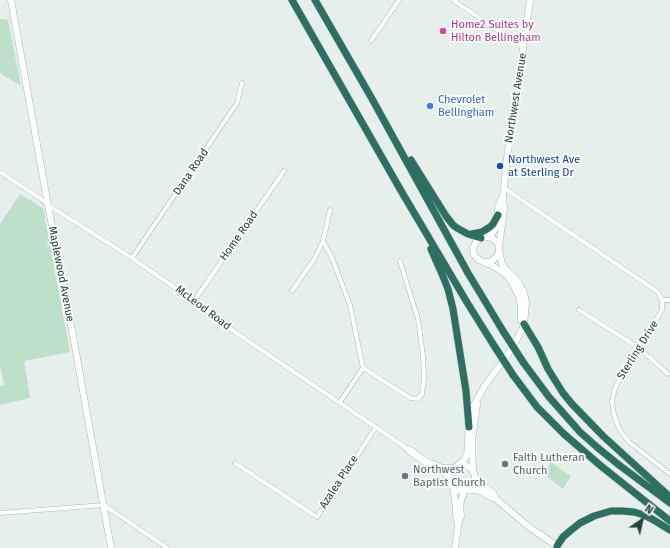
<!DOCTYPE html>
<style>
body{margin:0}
#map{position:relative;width:670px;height:548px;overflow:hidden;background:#e6efeb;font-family:"Fira Sans",sans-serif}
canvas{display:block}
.north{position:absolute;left:622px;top:500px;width:40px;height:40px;-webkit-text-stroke:3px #f7fbf9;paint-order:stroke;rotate:34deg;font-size:11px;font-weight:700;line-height:16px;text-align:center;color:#24423a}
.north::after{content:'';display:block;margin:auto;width:14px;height:18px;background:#24423a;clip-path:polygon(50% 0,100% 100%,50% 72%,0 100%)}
</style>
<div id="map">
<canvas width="670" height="548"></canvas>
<div class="north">N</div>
</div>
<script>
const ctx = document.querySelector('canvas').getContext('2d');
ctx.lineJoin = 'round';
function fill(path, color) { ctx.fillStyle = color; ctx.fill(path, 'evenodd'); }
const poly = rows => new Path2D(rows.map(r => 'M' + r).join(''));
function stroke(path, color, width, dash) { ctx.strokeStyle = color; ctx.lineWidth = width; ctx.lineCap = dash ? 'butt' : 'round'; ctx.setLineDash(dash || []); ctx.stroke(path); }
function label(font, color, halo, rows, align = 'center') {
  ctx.font = font + ' "Fira Sans",sans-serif'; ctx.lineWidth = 4; ctx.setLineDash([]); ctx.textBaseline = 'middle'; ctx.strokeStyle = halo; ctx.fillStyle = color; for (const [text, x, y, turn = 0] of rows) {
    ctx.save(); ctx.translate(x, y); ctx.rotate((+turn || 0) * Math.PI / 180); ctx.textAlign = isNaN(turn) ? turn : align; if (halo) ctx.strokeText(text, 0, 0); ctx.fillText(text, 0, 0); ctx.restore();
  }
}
fill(poly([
 [0,19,8,20,21,86,0,73],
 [20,194,43,208,70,352,24,361,30,398,0,405,0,386,4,385,0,366,0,224],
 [551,462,571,476,563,489,544,474]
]), '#bfe0c8');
const street = poly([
 [453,0,524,48],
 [371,41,399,0],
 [0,172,41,199,48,205,132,258,194,301,226,326,405,447,410,449,429,462,436,464,443,467,455,467],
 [504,188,658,292,662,300,662,310,620,378,615,388,612,402,614,415,618,426,622,433,629,442,670,474],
 [330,210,323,241,332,258,350,305,363,368,340,402],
 [132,258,237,103,242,83],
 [292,291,315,258,323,241],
 [662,300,670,300],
 [194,301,284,171],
 [579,310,639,348,668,374],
 [363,368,410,398,418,399,422,394,424,379,423,356,418,319,400,261],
 [405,448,409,452,426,464,442,471,447,477,449,480],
 [235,463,317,517,376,427],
 [0,513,104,505,167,548]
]);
const secondary = poly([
 [11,0,48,205,74,341,111,548],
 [486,236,491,235,497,226,498,208,501,199],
 [499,247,504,209,503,196,507,158,530,0],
 [485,262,489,262,493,260,498,255,499,251,499,247,497,242,492,238,488,237,481,238,476,242,473,248,474,255,479,260,491,265,503,272,508,277,513,284,520,299,521,306,521,320],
 '449 478a13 13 0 1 1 26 0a13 13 0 1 1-26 0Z',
 [458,465,465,459,468,450,468,436,473,407,484,387,508,354,522,330,524,324,526,303,524,293,520,285,515,278,505,269,502,264,499,251],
 [473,470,472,450,472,440,477,404],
 [476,477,479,483,493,493,496,499,529,527,557,546],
 [453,487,456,508,456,516,458,525],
 [468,490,473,490,480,491,490,497,496,499],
 [455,548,458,526,461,516,460,505,462,497,465,491]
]);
const highway = poly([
 [292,0,400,189,468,304,493,344],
 [315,0,371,97,468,273,503,331],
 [411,160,446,216,453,225,457,228,468,234,481,238],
 [472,234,482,232,490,227,493,224,498,215],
 [431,249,442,274,448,289,453,309,466,391,469,427],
 [524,324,538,347,548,369,563,393,572,404,603,436,670,497],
 [523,362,549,397,580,432,598,448,619,465,670,503],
 [513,375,537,407,564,434,601,466,670,521],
 [557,546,563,537,570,531,580,523,594,516,611,511,622,511,634,512,644,515,652,519,670,530]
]);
stroke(street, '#a8b8b2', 5);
stroke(secondary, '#a4bbb3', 7);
stroke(highway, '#c2cac8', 8);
stroke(street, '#fff', 4);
stroke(secondary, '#fff', 6);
stroke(highway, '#2f6f62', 7);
const highwayBridge = poly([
 [503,331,523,362],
 [493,344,513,375]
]);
stroke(highwayBridge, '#c2cac8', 8, []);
stroke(highwayBridge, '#2f6f62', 7);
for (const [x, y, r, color] of [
 [443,31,4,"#d1479c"],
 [430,106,4,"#3f7fe0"],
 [500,166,4,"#1a4fb4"],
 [505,464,4,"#6b7280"],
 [405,476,4,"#6b7280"]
]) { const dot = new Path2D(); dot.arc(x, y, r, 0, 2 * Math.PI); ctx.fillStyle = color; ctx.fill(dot); stroke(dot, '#f7fbf9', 1.5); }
label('11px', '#b23c85', '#f7fbf9', [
 ["Home2 Suites by",451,25],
 ["Hilton Bellingham",451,38]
], 'left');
label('11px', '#24423a', '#f7fbf9', [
 ["Northwest Avenue",516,98,-81],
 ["Dana Road",191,172,-56],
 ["Home Road",239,236,-55],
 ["Maplewood Avenue",61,274,79],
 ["McLeod Road",203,308,37],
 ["Sterling Drive",638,350,-58],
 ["Azalea Place",339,482,-57]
]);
label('11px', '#366cbe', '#f7fbf9', [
 ["Chevrolet",438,100],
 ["Bellingham",438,113]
], 'left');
label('11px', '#164399', '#f7fbf9', [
 ["Northwest Ave",508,160],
 ["at Sterling Dr",508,173]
], 'left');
label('11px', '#5b616d', '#f7fbf9', [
 ["Faith Lutheran",513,458],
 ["Church",513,471],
 ["Northwest",413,470],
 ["Baptist Church",413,483]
], 'left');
</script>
